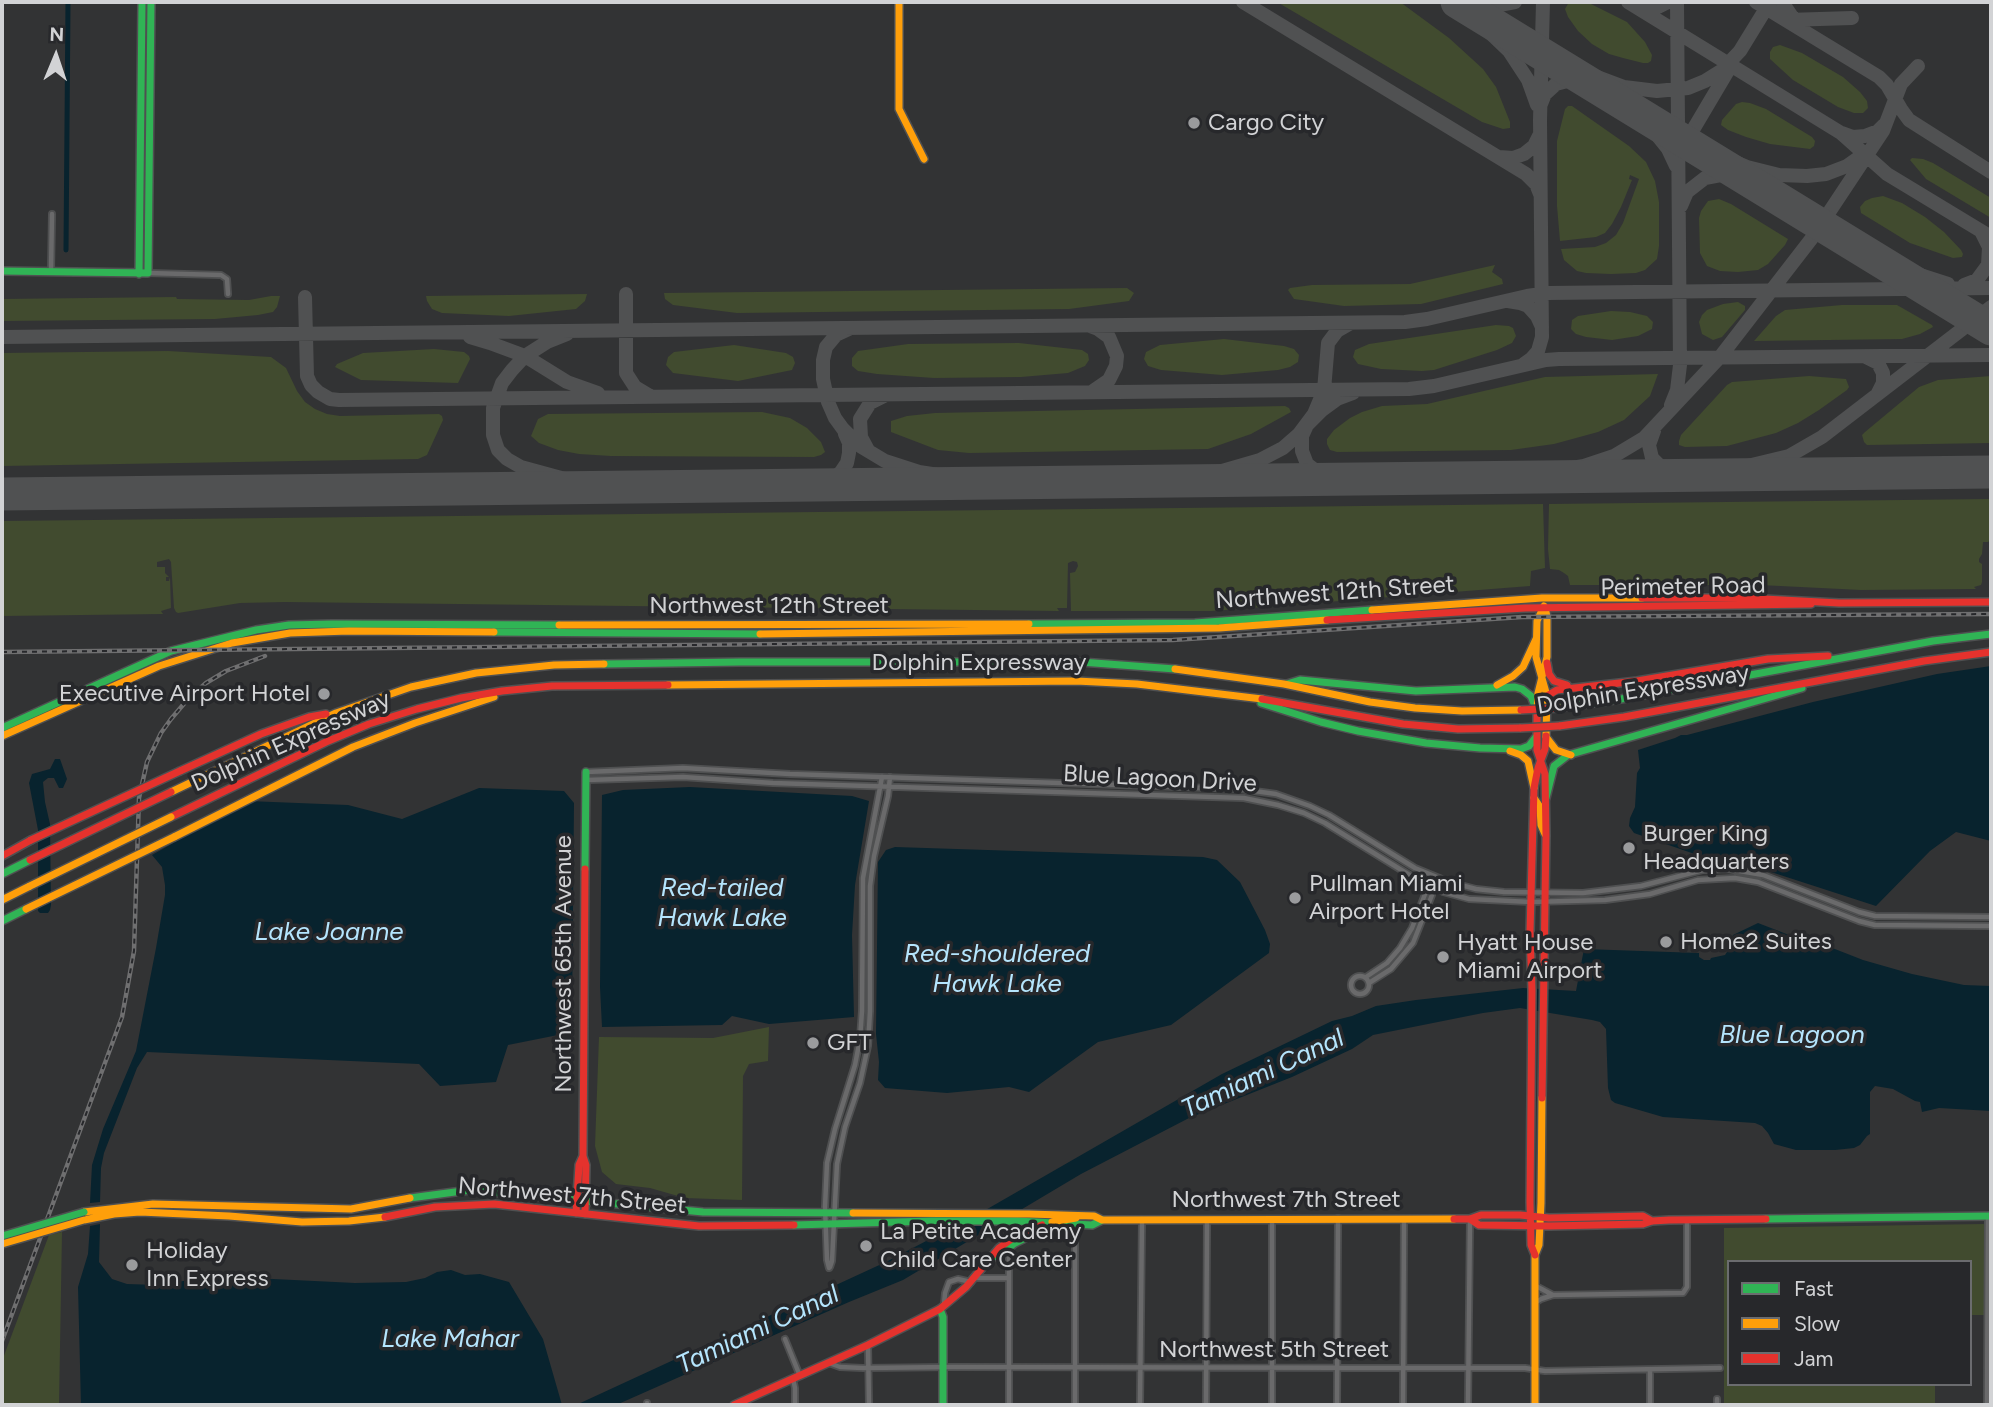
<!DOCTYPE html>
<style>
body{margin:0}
#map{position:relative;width:1993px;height:1407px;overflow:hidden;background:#323334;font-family:Figtree,sans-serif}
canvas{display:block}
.frame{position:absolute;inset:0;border:4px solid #d2d3d5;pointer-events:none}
.legend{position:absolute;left:1727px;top:1260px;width:245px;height:126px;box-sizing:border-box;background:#27282b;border:2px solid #6b6c6f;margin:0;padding:9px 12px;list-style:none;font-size:21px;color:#d2d3d5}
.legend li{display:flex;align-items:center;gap:14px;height:35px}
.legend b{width:35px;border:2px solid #6b6c6f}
.north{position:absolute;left:21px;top:21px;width:70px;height:70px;-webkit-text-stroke:5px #27282b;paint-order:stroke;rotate:2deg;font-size:19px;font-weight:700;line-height:28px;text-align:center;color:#d2d3d5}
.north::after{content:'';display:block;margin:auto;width:24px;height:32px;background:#d2d3d5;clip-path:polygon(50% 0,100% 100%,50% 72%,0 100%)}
</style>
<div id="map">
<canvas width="1993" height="1407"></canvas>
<div class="frame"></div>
<ul class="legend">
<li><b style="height:9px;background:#30b455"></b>Fast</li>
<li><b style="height:9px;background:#ff9f0a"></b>Slow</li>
<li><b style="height:9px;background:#e5322d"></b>Jam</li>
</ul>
<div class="north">N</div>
</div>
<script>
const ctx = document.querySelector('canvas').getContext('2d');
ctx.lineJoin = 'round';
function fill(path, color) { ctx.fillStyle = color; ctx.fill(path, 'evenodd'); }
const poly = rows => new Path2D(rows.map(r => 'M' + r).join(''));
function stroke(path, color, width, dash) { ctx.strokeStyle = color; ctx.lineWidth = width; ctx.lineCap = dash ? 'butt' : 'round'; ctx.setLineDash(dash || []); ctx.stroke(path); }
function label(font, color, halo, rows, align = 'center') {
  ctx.font = font + ' Figtree,sans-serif'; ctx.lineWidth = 7; ctx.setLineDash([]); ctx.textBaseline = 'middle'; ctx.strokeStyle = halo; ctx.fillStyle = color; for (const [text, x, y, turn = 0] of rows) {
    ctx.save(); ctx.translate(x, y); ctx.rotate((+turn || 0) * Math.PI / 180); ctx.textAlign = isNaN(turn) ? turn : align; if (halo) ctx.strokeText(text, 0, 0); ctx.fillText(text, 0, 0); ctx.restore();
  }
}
fill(poly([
 [1277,2,1400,2,1449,38,1483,69,1496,87,1510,122,1510,128,1503,129,1482,122],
 [1569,2,1587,2,1627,22,1645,42,1652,55,1651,61,1648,63,1643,63,1623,58,1609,54,1592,44,1578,31,1568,17,1565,9],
 [1780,45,1802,53,1843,77,1860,92,1867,101,1868,108,1863,113,1854,113,1838,107,1793,80,1770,59,1770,52,1773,47],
 [1742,102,1750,103,1766,109,1812,137,1815,141,1814,146,1810,149,1770,144,1746,137,1728,130,1721,125,1722,120,1736,104],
 [1568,106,1572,106,1629,146,1646,162,1655,181,1659,202,1659,246,1657,259,1645,270,1636,273,1611,274,1586,273,1577,271,1564,260,1561,249,1595,247,1606,243,1616,235,1623,223,1639,179,1630,175,1629,179,1632,180,1621,207,1612,224,1605,233,1596,237,1560,241,1557,206,1557,141,1565,109],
 [1912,158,1923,159,1933,163,1991,198,1991,218,1926,179,1910,160],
 [1883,196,1902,203,1925,217,1944,232,1961,250,1963,254,1962,257,1953,258,1910,243,1861,213,1860,207,1865,201,1872,198],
 [1719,199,1731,204,1788,239,1785,245,1768,264,1758,270,1738,272,1720,271,1707,266,1700,253,1699,218,1701,211,1708,201],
 [1495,265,1492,272,1502,279,1503,284,1421,304,1344,306,1294,299,1288,290,1290,288,1312,285,1410,284],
 [1127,288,1134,293,1129,301,1069,309,737,313,673,305,665,299,664,293],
 [587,294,585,301,576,309,509,316,442,313,432,309,427,301,426,296],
 [271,296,280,296,277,307,273,312,258,315,215,319,2,321,2,299,176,297,177,299,249,300],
 [1738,302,1745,306,1745,310,1722,337,1713,340,1702,334,1699,322,1702,315,1707,310,1723,304],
 [1842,305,1897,305,1932,325,1933,327,1920,334,1902,339,1754,341,1776,316,1785,310],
 [1611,311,1630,312,1647,316,1653,322,1652,329,1638,336,1612,340,1586,337,1576,334,1571,329,1572,320,1578,316],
 [1496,325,1509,326,1513,328,1516,336,1512,343,1497,350,1434,370,1422,371,1381,369,1358,364,1353,357,1355,350,1369,344],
 [1224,339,1284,346,1294,349,1299,355,1298,362,1290,367,1278,370,1222,375,1161,370,1148,366,1144,359,1146,352,1160,345],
 [1019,343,1082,350,1088,354,1089,360,1085,366,1068,373,1021,377,934,378,877,374,858,371,852,366,852,358,858,351,908,344],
 [734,345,786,353,793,357,795,363,792,370,738,381,673,373,666,365,668,357,674,352],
 [434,349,464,352,469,356,470,359,458,383,361,380,335,367,337,364,363,353],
 [168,351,271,357,286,368,297,391,305,402,315,409,327,414,340,416,439,414,442,416,443,420,427,455,418,459,2,466,2,353],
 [1658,374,1650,396,1624,420,1598,432,1554,444,1511,450,1337,452,1330,450,1327,444,1327,439,1334,430,1350,418,1362,412,1382,406,1427,404,1545,377],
 [1809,376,1846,379,1849,387,1847,390,1819,410,1798,423,1776,433,1727,446,1685,447,1679,445,1679,441,1681,435,1727,385,1732,382],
 [1991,376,1991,443,1867,445,1864,442,1862,435,1865,432,1919,387,1938,380],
 [1285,406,1289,408,1291,412,1251,434,1208,449,969,453,938,450,891,432,891,421,907,416,935,413],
 [762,412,790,418,807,428,821,442,825,452,821,455,814,457,611,456,579,454,558,450,539,443,531,436,538,419,548,414],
 [1991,499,1991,539,1988,542,1983,542,1982,554,1979,559,1979,562,1982,564,1982,582,1981,585,1974,587,1976,589,1861,590,1760,585,1570,585,1568,576,1564,573,1559,570,1550,569,1548,549,1549,504],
 [1543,504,1545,568,1531,571,1530,586,1212,611,1071,611,1070,573,1075,572,1078,566,1077,562,1073,561,1068,563,1067,608,1057,608,1059,611,285,602,240,603,178,613,176,612,174,608,171,562,169,559,157,562,157,567,165,567,165,573,169,577,166,577,166,581,169,581,170,577,171,608,161,611,163,614,2,616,2,521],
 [769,1027,768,1061,749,1064,743,1076,742,1200,685,1198,650,1188,616,1184,602,1172,595,1146,599,1037,713,1038],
 [1984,1224,1984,1315,1970,1315,1970,1262,1729,1262,1729,1384,1935,1384,1935,1405,1724,1405,1724,1228],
 [62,1232,59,1405,2,1405,2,1361,49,1235]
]), '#414b2f');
fill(poly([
 [1991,666,1991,841,1956,832,1930,851,1876,906,1734,860,1709,859,1634,833,1629,826,1630,818,1635,807,1637,773,1640,768,1638,750,1675,738,1681,735,1687,735,1813,702,1937,674],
 [55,759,60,759,67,779,63,788,59,788,54,778,48,778,43,782,45,802,50,824,51,905,50,910,48,913,40,913,38,911,38,830,29,783,32,774,50,769],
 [690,787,852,796,869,801,855,885,852,935,854,1017,769,1024,732,1016,722,1025,602,1027,600,987,602,795,623,790],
 [479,788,564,791,574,803,572,1016,563,1034,508,1045,496,1082,440,1086,419,1064,147,1052,137,1068,104,1153,101,1168,100,1202,90,1203,92,1165,103,1129,136,1051,156,948,165,895,165,885,162,867,152,855,248,801,348,805,402,819],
 [895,847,1203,857,1217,860,1240,882,1265,930,1270,944,1269,953,1171,1025,1098,1042,1029,1092,1009,1087,947,1093,885,1088,878,1080,879,1062,876,1034,878,862,886,850],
 [1758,923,1802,940,1817,942,1863,960,1912,974,1964,985,1991,986,1991,1111,1939,1108,1922,1112,1920,1102,1915,1101,1893,1089,1875,1086,1870,1092,1870,1134,1867,1136,1860,1145,1854,1148,1835,1150,1796,1150,1774,1144,1768,1133,1762,1126,1755,1123,1663,1117,1615,1103,1611,1100,1608,1088,1606,1029,1600,1022,1592,1020,1520,1008,1483,1013,1373,1035,1352,1049,1292,1077,1189,1118,1081,1174,903,1280,849,1302,616,1405,576,1405,888,1261,989,1208,1222,1074,1332,1021,1352,1016,1376,1006,1416,1000,1523,988,1576,991,1584,949,1699,953,1699,957,1704,960,1710,960,1711,958,1725,955,1729,949,1733,935],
 [100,1224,99,1262,112,1279,127,1284,157,1285,190,1280,253,1278,355,1283,406,1282,425,1278,437,1272,451,1270,465,1275,480,1274,509,1282,543,1339,562,1405,81,1405,78,1287,88,1254,90,1226]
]), '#08232e');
stroke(poly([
 [66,250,68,2]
]), '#08232e', 5);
stroke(poly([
 [1243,2,1526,174,1536,184,1540,194],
 [1449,2,1486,29,1509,51,1528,80,1537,105],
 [1466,2,1513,36,1584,72,1624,87,1657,91,1688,88,1705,81,1721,71,1740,51,1770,2],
 [1628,2,1841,133,1887,174,1991,237],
 [1756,2,1879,77,1887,85,1901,109,1909,120,1991,172],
 [1782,2,1797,24],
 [1471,4,1494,6,1515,2],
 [1640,8,1654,9,1668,2],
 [1787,20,1852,18],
 [1576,76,1652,129,1668,149,1676,166],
 [1541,104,1545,94,1556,84,1571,80,1586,82],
 [1632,109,1723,157,1747,167,1779,175,1807,176,1826,174,1847,166,1864,154],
 [1842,133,1853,137,1865,136,1878,131,1884,125],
 [1684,145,1729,69],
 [1499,157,1513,158,1524,154,1534,146,1539,136],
 [1681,206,1687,192,1705,178,1726,174,1747,179],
 [1868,253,1920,275,1948,284],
 [1964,285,1977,280,1988,265,1989,247,1982,233],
 [626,294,626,373,635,387,650,396],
 [305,297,307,376,311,385,318,392,330,399,339,400,1409,389,1434,386,1546,360,1559,359,1991,355],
 [1508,301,1520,303,1528,306,1537,316,1542,327],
 [1090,326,1098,329,1109,337,1117,356,1116,366,1109,380,1093,391],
 [849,329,836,335,826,347,823,360,823,379,828,402,835,418,843,429,860,446,885,461,919,472,958,478,1044,482],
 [567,334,547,342,525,356,512,370,502,383,493,408,493,435,498,450,507,459,521,467,565,479,612,483,679,486],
 [2,337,1405,322,1427,319,1527,296,1548,293,1991,288],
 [470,337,490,343,525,356,567,382,598,393],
 [1866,357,1878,363,1883,373,1883,383,1878,393],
 [1524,364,1531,359,1538,351,1542,337,1540,120,1543,2],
 [1671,405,1677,390,1680,365,1677,2],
 [1654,431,1649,445,1652,458,1659,465,1672,472],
 [868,450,861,437,860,419,870,403,884,396],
 [1618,476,1739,468,1789,456,1822,437,1991,307],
 [1454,477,1558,470,1584,466,1614,456,1644,438,1720,357,1812,238,1883,131,1901,84,1918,66],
 [1336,479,1320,474,1307,464,1302,451,1302,436,1307,425,1322,410,1337,399,1353,393],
 [1104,481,1189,475,1222,471,1260,460,1283,448,1299,434,1314,414,1324,390,1328,343,1337,331,1351,323],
 [804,485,829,481,841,472,847,463,849,453,849,443,845,434]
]), '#505152', 14);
stroke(poly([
 [1457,2,1991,329],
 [2,494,1991,472]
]), '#505152', 33);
const street = poly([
 [51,271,52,214],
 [148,273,221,275,227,279,228,294],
 [586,772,683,768,790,774,1240,789,1276,794,1310,806,1329,815,1415,868,1449,882,1476,889,1504,892,1583,893,1641,886,1703,870,1728,869,1763,875,1859,912,1875,916,1991,917],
 [586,780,683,777,773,783,1244,798,1278,805,1304,813,1325,823,1416,879,1443,892,1469,899,1531,902,1605,900,1650,894,1698,880,1735,878,1758,882,1859,921,1875,925,1991,926],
 '1351 985a9 9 0 1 1 18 0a9 9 0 1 1-18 0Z',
 [1366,977,1387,963,1400,948,1412,928,1427,889,1431,887],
 [1369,983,1391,969,1413,943,1432,895,1432,887,1435,877],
 [1007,1249,1009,1258,1009,1405],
 [830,1267,832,1261,837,1164,845,1127,860,1083,868,1046,870,1011,870,886,874,856,888,796,890,777],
 [829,1268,827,1260,825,1207,827,1163,835,1129,855,1065,860,1039,862,1011,863,878,882,777],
 [974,1278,1009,1278],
 [1536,1286,1553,1295],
 [1535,1303,1541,1299,1553,1295,1683,1293,1687,1287,1687,1220],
 [944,1305,945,1293,949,1282,958,1279,971,1282],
 [785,1339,800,1376],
 [868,1345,869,1405],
 [829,1363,840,1367,863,1368,952,1367,1468,1368,1525,1368,1545,1371,1720,1368],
 [793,1379,795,1388,795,1405],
 [647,1403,647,1405],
 [1075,1405,1075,1225],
 [1140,1405,1142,1219],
 [1206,1405,1207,1219],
 [1272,1405,1272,1219],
 [1337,1405,1338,1218],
 [1403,1405,1404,1219],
 [1468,1405,1470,1219],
 [1650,1405,1650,1370],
 [1717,1405,1717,1399],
 [1987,1405,1988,1216]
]);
const fast = poly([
 [2,271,148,273,151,2],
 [139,274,142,2],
 [1029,624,1195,623,1372,610],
 [494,632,760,634],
 [604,664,740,662,1081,662,1175,669],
 [1287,684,1300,680,1416,691,1515,687,1522,689,1531,696,1537,711],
 [1261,703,1321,722,1358,731,1426,743,1480,748,1521,749,1529,746,1536,737],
 [1559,708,1621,699,1933,641,1991,634],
 [2,728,171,651,256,630,289,625,332,624,559,625],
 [1546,798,1554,766,1568,755,1802,688],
 [585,869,586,772],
 [2,874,30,860],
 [2,921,26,909],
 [410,1198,470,1190,703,1212,853,1213],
 [1766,1219,1991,1216],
 [794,1225,932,1221,1017,1221,1092,1225,1102,1220],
 [992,1257,998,1256,1015,1243,1029,1236,1060,1226],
 [940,1309,943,1317,943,1405]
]);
const slow = poly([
 [899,2,899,109,924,159],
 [1544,606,1537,621,1536,657,1547,696,1546,736],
 [1372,610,1542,598,1642,598],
 [559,625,1029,624],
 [760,634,1219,628,1327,620],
 [1175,669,1284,684,1370,702,1415,708,1462,711,1521,710],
 [668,685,1076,681,1137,684,1262,699],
 [1497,685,1513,676,1523,667,1536,639],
 [1537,709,1538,693,1547,657,1547,617,1546,612,1542,608],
 [2,736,159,666,232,643,290,633,349,631,494,632],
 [1546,737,1556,750,1571,755],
 [1510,751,1521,755,1528,761,1534,788],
 [171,792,336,713,411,687,476,673,554,665,604,664],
 [1534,798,1540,807,1541,825,1545,834],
 [174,837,353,747,415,723,494,697],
 [2,900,30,886],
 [84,1212,153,1204,351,1209,410,1198],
 [853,1213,1029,1214,1094,1216,1102,1220,1454,1219],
 [84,1220,114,1214,140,1212,229,1216,302,1222,349,1221,385,1217],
 [1052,1222,1076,1218],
 [1535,1405,1535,1255,1539,1245,1541,1203,1542,1098]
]);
const jam = poly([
 [1642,598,1745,598,1839,603,1991,602],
 [1327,620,1525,608,1811,604],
 [1547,663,1549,674,1554,681,1567,685],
 [1547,696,1557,690,1637,681,1768,659,1828,656],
 [1262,699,1403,724,1458,729,1521,728],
 [1537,709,1537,750,1545,774,1546,835,1542,1098],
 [1559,726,1624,717,1924,661,1991,652],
 [180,771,261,734,309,717,326,714],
 [171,817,326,742,369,724,417,709,461,698,502,691,552,686,668,685],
 [2,856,31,840],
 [585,869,583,1156,586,1165,585,1214],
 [576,1213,579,1165,583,1156],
 [385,1217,435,1207,494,1204,699,1226,794,1225],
 [1454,1219,1470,1219,1481,1215,1520,1215,1549,1218,1643,1216,1652,1221],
 [1470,1219,1479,1225,1550,1226,1643,1224,1652,1221,1669,1220,1766,1219],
 [1535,1255,1531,1245,1530,1202,1532,991,1530,932,1534,788,1538,768,1545,749,1546,736],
 [734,1405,868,1345,940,1309,966,1287,999,1248,1016,1236,1042,1225]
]);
stroke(street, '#4f5051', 8);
stroke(fast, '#4f5051', 10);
stroke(slow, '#4f5051', 10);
stroke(jam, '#4f5051', 10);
stroke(street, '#6a6a6b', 4.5);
stroke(fast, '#30b455', 7);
stroke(slow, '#ff9f0a', 7);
stroke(jam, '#e5322d', 7);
const rail = poly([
 [2,652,1173,640,1522,617,1991,614],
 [2,1341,122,1017,134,951,139,798,147,762,161,733,171,719,188,699,206,683,226,671,265,656]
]);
stroke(rail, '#6f6f70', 4.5);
stroke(rail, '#27282b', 2, [5]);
const fastBridge = poly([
 [2,1236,84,1212]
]);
const slowBridge = poly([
 [30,886,171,817],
 [26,909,174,837],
 [2,1244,84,1220]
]);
const jamBridge = poly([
 [1521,710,1559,708],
 [1521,728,1559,726],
 [31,840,180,771],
 [30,860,171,792]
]);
stroke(fastBridge, '#4f5051', 10, []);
stroke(slowBridge, '#4f5051', 10, []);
stroke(jamBridge, '#4f5051', 10, []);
stroke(fastBridge, '#30b455', 7);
stroke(slowBridge, '#ff9f0a', 7);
stroke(jamBridge, '#e5322d', 7);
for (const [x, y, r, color] of [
 [1194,123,7,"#9a9b9d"],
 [324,694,7,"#9a9b9d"],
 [1629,848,7,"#9a9b9d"],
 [1295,898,7,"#9a9b9d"],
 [1666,942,7,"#9a9b9d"],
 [1443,957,7,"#9a9b9d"],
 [813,1043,7,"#9a9b9d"],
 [866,1246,7,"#9a9b9d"],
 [132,1265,7,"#9a9b9d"]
]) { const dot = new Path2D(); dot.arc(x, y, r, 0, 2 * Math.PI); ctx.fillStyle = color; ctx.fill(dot); stroke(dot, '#27282b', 2.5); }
label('24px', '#d2d3d5', '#27282b', [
 ["Cargo City",1208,123],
 ["Executive Airport Hotel",310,694,"right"],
 ["Burger King",1643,834],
 ["Headquarters",1643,862],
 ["Pullman Miami",1309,884],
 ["Airport Hotel",1309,912],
 ["Home2 Suites",1680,942],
 ["Hyatt House",1457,943],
 ["Miami Airport",1457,971],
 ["GFT",827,1043],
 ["La Petite Academy",880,1232],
 ["Child Care Center",880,1260],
 ["Holiday",146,1251],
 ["Inn Express",146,1279]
], 'left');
label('24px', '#d2d3d5', '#27282b', [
 ["Perimeter Road",1683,587,-1],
 ["Northwest 12th Street",1335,593,-4],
 ["Northwest 12th Street",769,606],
 ["Dolphin Expressway",979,663],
 ["Dolphin Expressway",1643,690,-9],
 ["Dolphin Expressway",291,742,-24],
 ["Blue Lagoon Drive",1160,779,3],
 ["Northwest 65th Avenue",564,964,-90],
 ["Northwest 7th Street",572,1196,5],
 ["Northwest 7th Street",1286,1200],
 ["Northwest 5th Street",1274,1350]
]);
label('italic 26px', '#b5e5fd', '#27282b', [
 ["Red-tailed",722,888],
 ["Hawk Lake",722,918],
 ["Lake Joanne",329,932],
 ["Red-shouldered",997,954],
 ["Hawk Lake",997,984],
 ["Blue Lagoon",1792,1035],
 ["Tamiami Canal",1263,1074,-25],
 ["Tamiami Canal",758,1330,-25],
 ["Lake Mahar",450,1339]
]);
</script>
